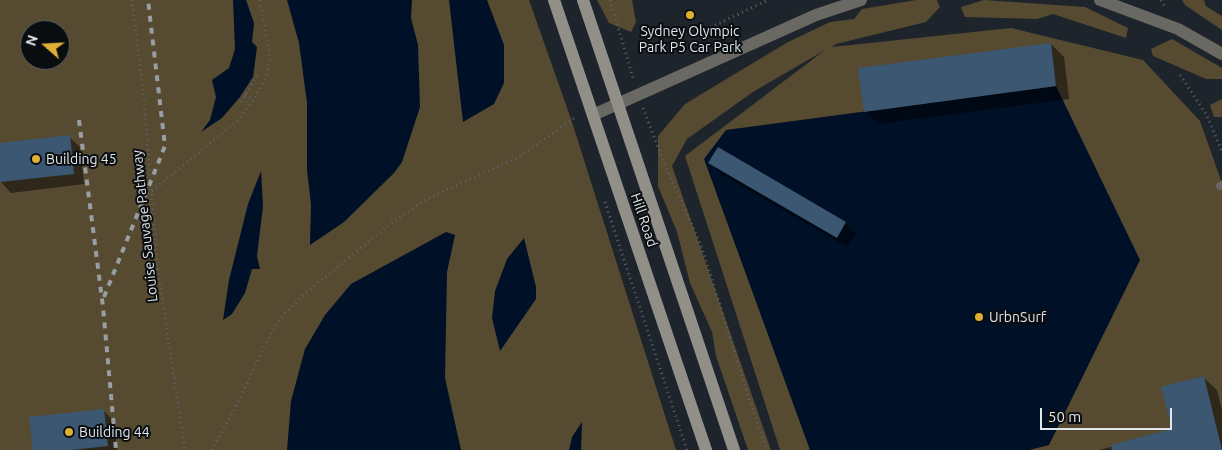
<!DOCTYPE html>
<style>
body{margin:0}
#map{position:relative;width:1222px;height:450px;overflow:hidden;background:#1e242b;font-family:Ubuntu,sans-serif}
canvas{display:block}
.north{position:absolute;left:20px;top:20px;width:50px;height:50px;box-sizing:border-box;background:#0a0d10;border:1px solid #606468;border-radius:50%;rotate:289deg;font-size:14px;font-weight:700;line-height:20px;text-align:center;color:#e1e6eb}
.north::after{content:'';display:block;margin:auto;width:18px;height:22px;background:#dfb034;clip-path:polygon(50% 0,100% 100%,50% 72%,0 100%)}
.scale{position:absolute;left:1040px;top:408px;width:132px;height:22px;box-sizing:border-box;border:2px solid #e1e6eb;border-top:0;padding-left:6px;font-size:15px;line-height:18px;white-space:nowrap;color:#e1e6eb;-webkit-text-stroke:4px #0a0d10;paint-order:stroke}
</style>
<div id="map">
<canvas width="1222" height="450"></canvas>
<div class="north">N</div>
<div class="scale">50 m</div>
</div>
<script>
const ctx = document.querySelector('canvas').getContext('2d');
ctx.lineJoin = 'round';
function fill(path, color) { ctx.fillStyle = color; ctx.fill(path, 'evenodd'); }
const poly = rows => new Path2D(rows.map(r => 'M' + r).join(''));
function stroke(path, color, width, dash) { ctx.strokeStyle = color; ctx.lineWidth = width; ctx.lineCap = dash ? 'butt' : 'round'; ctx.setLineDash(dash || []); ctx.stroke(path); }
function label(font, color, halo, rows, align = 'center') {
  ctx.font = font + ' Ubuntu,sans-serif'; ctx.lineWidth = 4; ctx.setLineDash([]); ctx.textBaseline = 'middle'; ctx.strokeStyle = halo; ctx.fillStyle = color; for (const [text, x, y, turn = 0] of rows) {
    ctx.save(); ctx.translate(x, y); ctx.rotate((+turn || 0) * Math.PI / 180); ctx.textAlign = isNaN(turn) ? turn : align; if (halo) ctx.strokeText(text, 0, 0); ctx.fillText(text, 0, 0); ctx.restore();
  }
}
fill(poly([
 [0,0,529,0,571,119,676,450,0,450],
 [30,30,60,30,60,60,30,60],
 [597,0,632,0,636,22,631,32,609,23],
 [916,0,937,0,940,7,926,22,836,44,832,47,1011,28,1143,60,1200,121,1222,183,1222,450,780,450,685,156,825,50,753,92,687,139,672,166,771,450,748,450,716,356,712,332,690,283,677,232,658,186,658,136,685,104,788,42,830,22,854,19,862,9],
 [984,0,1085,7,1128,28,1126,38,1053,14,1037,19,965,17,961,7],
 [1182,0,1204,0,1206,6,1222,16,1222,30,1185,5],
 [1172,39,1222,68,1222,79,1206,79,1153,56,1151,49],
 [1222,99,1222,117,1214,117,1210,105]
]), '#564a31');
fill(poly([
 [233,0,246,0,254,23,252,42,257,47,253,77,240,97,222,118,201,132,210,120,216,97,212,80,229,68,235,49],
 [287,0,412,0,411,18,418,45,420,107,402,162,394,173,344,222,310,245,311,204,307,170,307,103,299,43],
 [449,0,487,0,504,45,504,83,494,104,463,122],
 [1056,86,1140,260,1049,445,1029,450,810,450,704,159,726,130],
 [261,171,263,206,257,256,260,269,252,269,245,293,232,314,223,320,229,280,248,204],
 [446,232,455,235,447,272,445,378,461,450,287,450,291,401,305,349,325,315,351,284],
 [524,238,536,287,536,299,500,351,492,318,495,291,507,259],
 [582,422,581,450,569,450,572,437]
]), '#001027');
fill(poly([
 [1051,44,1064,57,1069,99,878,124,865,111],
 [69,137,80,147,84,184,11,193,1,182,0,145],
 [710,163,845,223,856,233,847,247,721,174],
 [1203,377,1217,390,1222,410,1222,450,1099,450,1174,430],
 [104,411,114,421,117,450,34,450]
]), '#0007');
fill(poly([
 [1051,43,1056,86,864,112,858,68],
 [70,135,74,174,0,182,0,143],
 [718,147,846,222,837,238,708,163],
 [1204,376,1222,450,1112,450,1111,445,1172,429,1161,387],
 [104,409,108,446,71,450,33,450,29,417]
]), '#3b5772');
stroke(poly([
 [132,0,144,99,157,264,185,450],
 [610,0,634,81],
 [1161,0,1166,8],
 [697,34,768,0],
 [1180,75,1206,114,1222,151],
 [245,95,254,100],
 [241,102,257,75],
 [643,108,663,160,702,248,746,389,767,450],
 [152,191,237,121,254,100,266,77,270,58,260,0],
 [605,202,687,450],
 [212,450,236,406,269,337,284,314,301,297,394,221,427,199,517,158,576,117]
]), '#5e646a', 3, [1, 4]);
stroke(poly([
 [1220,186,1222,185]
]), '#6a6863', 8);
stroke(poly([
 [1100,0,1178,29,1222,54],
 [593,115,816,15,861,0]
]), '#6a6863', 12);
stroke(poly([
 [554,0,706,450],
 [583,0,734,450]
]), '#928f88', 12);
stroke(poly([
 [79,120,103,307,116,450],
 [104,297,165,146,148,0]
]), '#989ea3', 4, [6, 6]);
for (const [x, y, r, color] of [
 [690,15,5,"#dfb034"],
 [36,159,5,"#dfb034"],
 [979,317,5,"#dfb034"],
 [69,432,5,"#dfb034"]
]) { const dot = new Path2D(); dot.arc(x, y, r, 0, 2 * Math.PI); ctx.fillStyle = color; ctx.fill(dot); stroke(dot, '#0a0d10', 2); }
label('14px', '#e1e6eb', '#0a0d10', [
 ["Sydney Olympic",690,31,"center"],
 ["Park P5 Car Park",690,47,"center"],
 ["Building 45",46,159],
 ["UrbnSurf",989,317],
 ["Building 44",79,432]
], 'left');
label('14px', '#e1e6eb', '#0a0d10', [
 ["Hill Road",644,220,71],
 ["Louise Sauvage Pathway",145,226,-96]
]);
</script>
